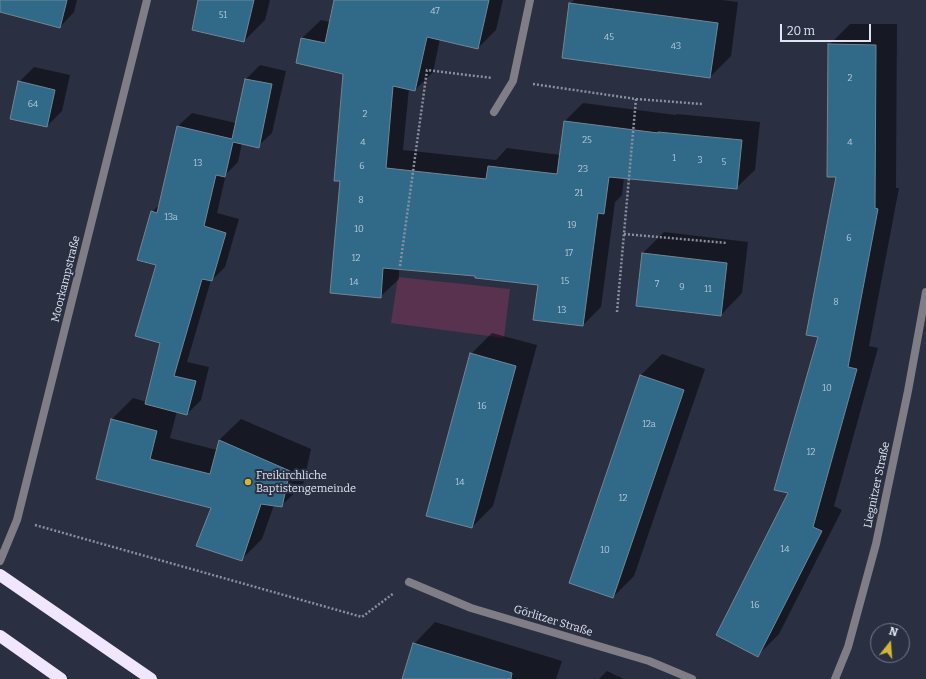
<!DOCTYPE html>
<meta charset="utf-8">
<style>
body{margin:0}
#map{position:relative;width:926px;height:679px;overflow:hidden;background:#2a3042;font-family:Bitter,serif}
canvas{display:block}
.north{position:absolute;left:870px;top:623px;width:40px;height:40px;box-sizing:border-box;background:#2a3042;border:1px solid #727888;border-radius:50%;rotate:17deg;font-size:11px;font-weight:700;line-height:16px;text-align:center;color:#dfe4f0}
.north::after{content:'';display:block;margin:auto;width:14px;height:18px;background:#d2b736;clip-path:polygon(50% 0,100% 100%,50% 72%,0 100%)}
.scale{position:absolute;left:780px;top:24px;width:91px;height:18px;box-sizing:border-box;border:2px solid #dfe4f0;border-top:0;padding-left:5px;font-size:12px;line-height:14px;white-space:nowrap;color:#dfe4f0;-webkit-text-stroke:3px #2a3042;paint-order:stroke}
</style>
<div id="map">
<canvas width="926" height="679"></canvas>
<div class="north">N</div>
<div class="scale">20 m</div>
</div>
<script>
const ctx = document.querySelector('canvas').getContext('2d');
ctx.lineJoin = 'round';
function fill(path, color) { ctx.fillStyle = color; ctx.fill(path, 'evenodd'); }
const poly = rows => new Path2D(rows.map(r => 'M' + r).join(''));
function stroke(path, color, width, dash) { ctx.strokeStyle = color; ctx.lineWidth = width; ctx.lineCap = dash ? 'butt' : 'round'; ctx.setLineDash(dash || []); ctx.stroke(path); }
function label(font, color, halo, rows, align = 'center') {
  ctx.font = font + ' Bitter,serif'; ctx.lineWidth = 4; ctx.setLineDash([]); ctx.textBaseline = 'middle'; ctx.strokeStyle = halo; ctx.fillStyle = color; for (const [text, x, y, turn = 0] of rows) {
    ctx.save(); ctx.translate(x, y); ctx.rotate((+turn || 0) * Math.PI / 180); ctx.textAlign = isNaN(turn) ? turn : align; if (halo) ctx.strokeText(text, 0, 0); ctx.fillText(text, 0, 0); ctx.restore();
  }
}
fill(poly([
 [398,277,510,289,504,338,391,323]
]), '#58324e');
fill(poly([
 [20,0,77,0,74,12,60,27],
 [199,0,270,0,265,20,244,41],
 [335,0,503,0,496,30,478,48,440,39,433,72,415,90,409,88,403,150,496,160,507,148,560,155,565,121,583,103,676,115,677,114,760,122,755,170,736,188,624,177,622,195,615,202,601,307,583,325,539,284,476,275,399,269,399,279,380,297,341,180,344,74,302,38,321,20,330,22],
 [574,0,722,0,738,2,731,56,710,77,570,4],
 [850,24,897,24,896,188,899,188,869,346,878,348,834,506,842,510,779,634,758,655,819,337,837,176,829,45],
 [260,65,286,71,272,133,258,146,242,143,238,162,226,174,217,213,239,219,225,267,212,280,211,280,187,362,209,367,201,400,187,414,177,411,170,438,217,450,219,440,241,419,311,449,303,485,281,506,274,505,262,539,241,560,212,507,97,478,112,419,133,398,147,402,161,342,157,264,152,212,160,204,178,126,192,113,236,123,246,79],
 [34,67,70,75,62,111,47,126,19,82],
 [664,232,748,242,742,293,721,315,643,253],
 [492,333,537,345,493,506,472,527,471,354],
 [662,354,705,369,634,576,613,597,570,582,641,375],
 [435,622,562,661,556,679,403,679,414,644],
 [607,671,624,679,599,679]
]), '#0007');
const building = poly([
 [0,0,67,0,60,28,0,12,0,0],
 [198,0,254,0,244,42,192,30,198,0],
 [334,0,489,0,478,49,427,37,415,91,393,86,386,168,486,179,488,166,557,174,564,121,658,133,658,132,742,140,737,189,609,177,604,214,598,213,583,326,533,320,538,285,475,278,475,276,383,268,381,298,330,293,340,181,334,181,343,74,296,63,301,38,325,43,334,0],
 [569,3,718,23,710,78,562,58,569,3],
 [828,44,876,45,875,208,878,209,848,367,857,369,813,527,822,531,758,657,716,635,788,493,774,490,818,337,806,335,836,177,827,177,828,44],
 [245,79,272,84,259,148,233,142,225,177,216,175,204,226,226,233,212,281,202,279,174,376,196,381,187,415,145,404,160,343,135,336,156,265,137,260,151,211,157,213,177,126,232,139,245,79],
 [18,81,55,90,47,127,10,119,18,81],
 [642,253,727,263,721,316,636,306,642,253],
 [470,353,516,366,472,528,426,516,470,353],
 [640,375,684,390,613,598,569,583,640,375],
 [111,419,157,431,150,459,210,474,219,440,290,471,282,507,261,504,242,561,196,546,211,508,96,479,111,419],
 [413,643,512,673,511,679,402,679,413,643]
]);
fill(building, '#316a89');
stroke(building, '#708694', 1);
stroke(poly([
 [533,84,636,99,617,312],
 [636,99,702,104],
 [624,234,727,243],
 [400,266,427,70,492,78],
 [35,525,362,617,394,593]
]), '#8a909f', 2.5, [2, 2]);
stroke(poly([
 [494,112,513,81,530,0],
 [0,561,17,520,147,0],
 [409,582,471,608,649,661,692,679],
 [835,679,848,647,876,544,908,391,926,292]
]), '#807d86', 8);
stroke(poly([
 [0,575,151,679],
 [0,636,61,679]
]), '#f0e6fe', 12);
for (const [x, y, r, color] of [
 [248,482,4,"#d2b736"]
]) { const dot = new Path2D(); dot.arc(x, y, r, 0, 2 * Math.PI); ctx.fillStyle = color; ctx.fill(dot); stroke(dot, '#2a3042', 1.5); }
label('9px', '#b4c6d6', null, [
 ["47",435,11],
 ["51",223,15],
 ["45",609,37],
 ["43",676,46],
 ["2",850,78],
 ["64",33,104],
 ["2",365,114],
 ["25",587,140],
 ["4",363,142],
 ["4",850,142],
 ["1",674,158],
 ["3",700,160],
 ["5",724,162],
 ["13",198,163],
 ["6",362,166],
 ["23",583,169],
 ["21",579,193],
 ["8",361,200],
 ["13a",171,217],
 ["19",572,225],
 ["10",359,229],
 ["6",849,238],
 ["17",569,253],
 ["12",356,258],
 ["15",565,281],
 ["14",354,282],
 ["7",657,284],
 ["9",682,287],
 ["11",708,289],
 ["8",836,302],
 ["13",562,310],
 ["10",827,388],
 ["16",482,406],
 ["12a",649,424],
 ["12",811,452],
 ["14",460,482],
 ["12",623,498],
 ["14",785,549],
 ["10",605,550],
 ["16",755,605]
]);
label('11px', '#dfe4f0', '#2a3042', [
 ["Moorkampstraße",66,279,-76],
 ["Liegnitzer Straße",877,485,-78],
 ["Görlitzer Straße",553,621,17]
]);
label('11px', '#dfe4f0', '#2a3042', [
 ["Freikirchliche",256,476],
 ["Baptistengemeinde",256,489]
], 'left');
</script>
